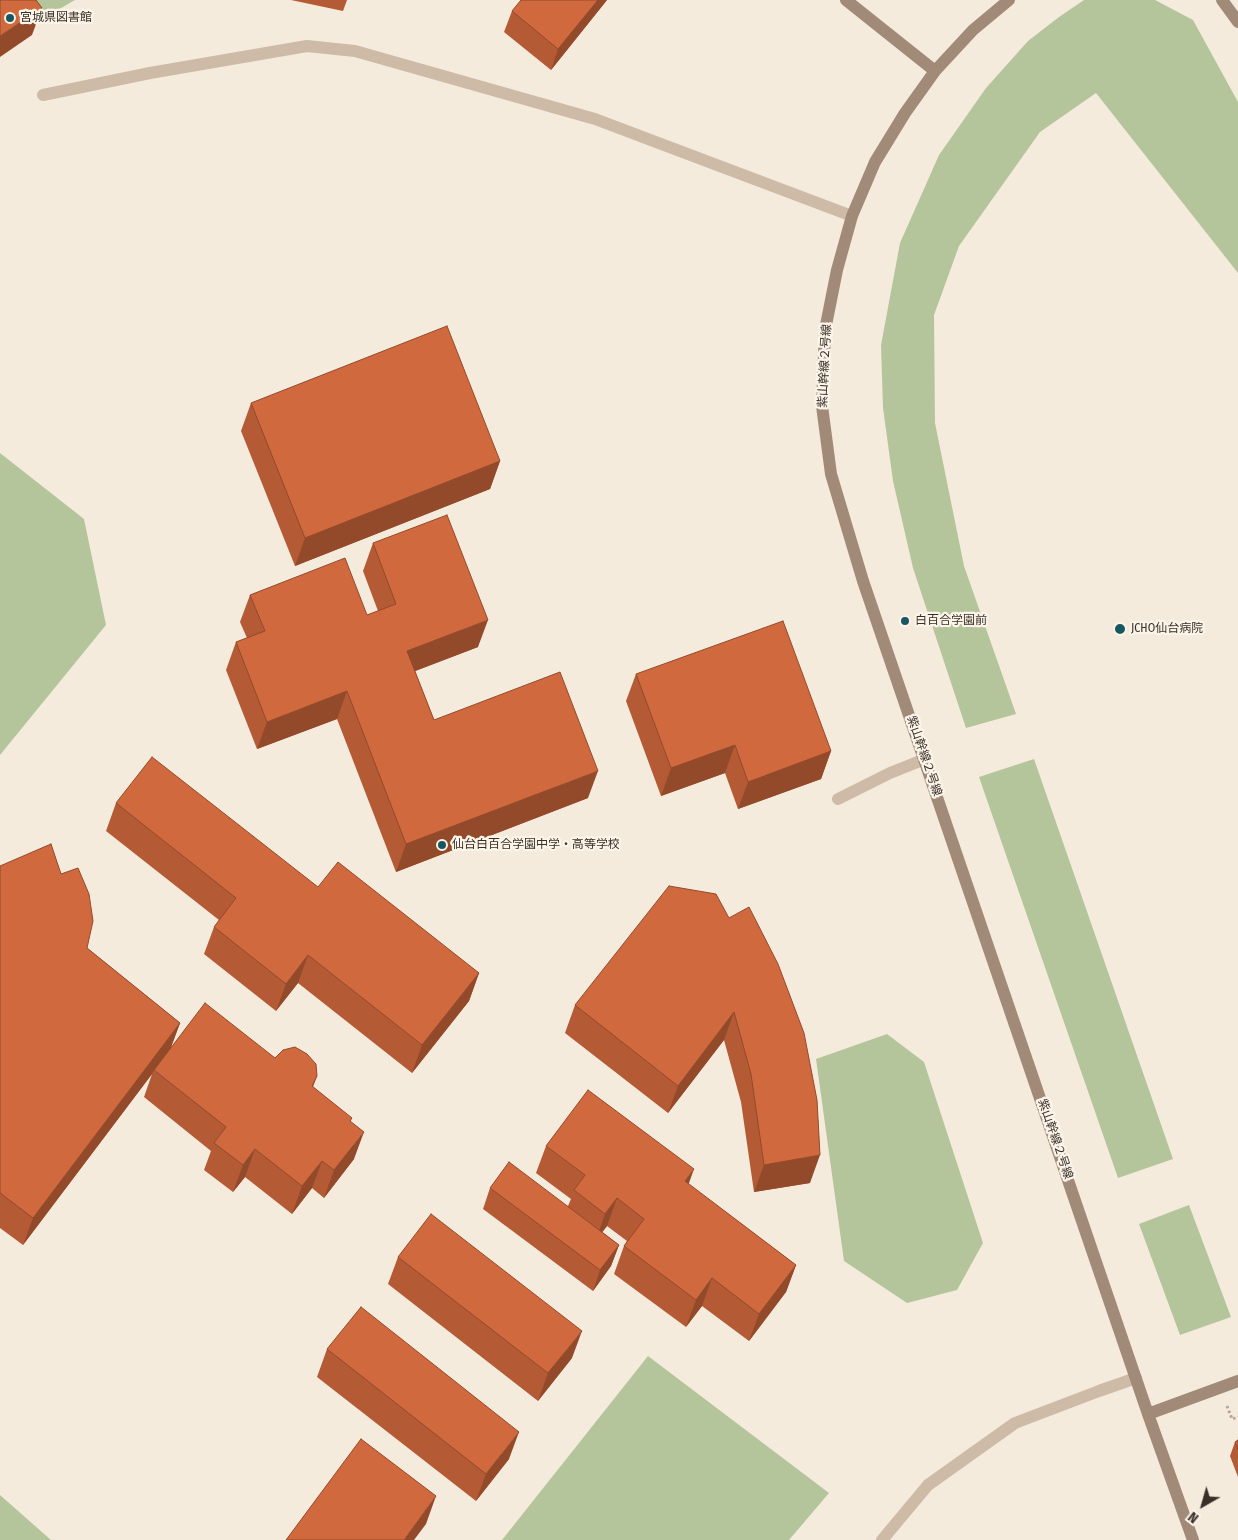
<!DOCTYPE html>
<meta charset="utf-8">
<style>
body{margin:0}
#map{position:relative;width:1238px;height:1540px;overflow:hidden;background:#f5ebdc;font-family:"Fira Sans Condensed",sans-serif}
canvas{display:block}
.north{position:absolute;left:1178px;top:1480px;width:50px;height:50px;-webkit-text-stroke:4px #fbf4e9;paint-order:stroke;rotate:218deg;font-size:14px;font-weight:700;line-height:20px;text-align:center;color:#3a2f28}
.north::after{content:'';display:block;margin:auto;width:18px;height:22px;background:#3a2f28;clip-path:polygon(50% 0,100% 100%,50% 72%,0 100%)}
</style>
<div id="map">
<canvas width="1238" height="1540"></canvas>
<div class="north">N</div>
</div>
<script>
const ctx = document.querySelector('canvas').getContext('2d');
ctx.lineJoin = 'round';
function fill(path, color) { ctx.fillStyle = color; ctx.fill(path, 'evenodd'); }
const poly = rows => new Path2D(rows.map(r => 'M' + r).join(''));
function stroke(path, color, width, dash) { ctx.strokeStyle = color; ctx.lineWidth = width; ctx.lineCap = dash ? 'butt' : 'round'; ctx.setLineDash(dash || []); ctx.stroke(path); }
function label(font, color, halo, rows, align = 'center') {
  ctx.font = font + ' "Fira Sans Condensed","Noto Sans JP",sans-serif'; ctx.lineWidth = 4.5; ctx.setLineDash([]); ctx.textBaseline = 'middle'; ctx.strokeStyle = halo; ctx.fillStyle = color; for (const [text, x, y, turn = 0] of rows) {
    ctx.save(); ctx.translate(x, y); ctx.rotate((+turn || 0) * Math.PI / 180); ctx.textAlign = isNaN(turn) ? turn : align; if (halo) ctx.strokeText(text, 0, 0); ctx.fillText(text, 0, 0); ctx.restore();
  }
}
fill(poly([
 [32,0,75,0,44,18],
 [1084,0,1155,0,1193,20,1238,102,1238,273,1096,93,1040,132,959,246,934,315,935,423,964,566,1016,714,966,728,913,568,893,481,883,408,881,345,900,243,939,155,986,88,1028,41,1059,17],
 [0,453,84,519,106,625,0,755],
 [1034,759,1173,1159,1118,1178,979,777],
 [887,1034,924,1062,983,1243,957,1290,907,1303,844,1261,816,1059],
 [1189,1205,1231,1317,1180,1335,1139,1224],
 [648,1356,829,1493,789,1540,502,1540],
 [0,1495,51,1540,0,1540]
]), '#b5c59b');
stroke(poly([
 [1227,1406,1232,1419,1238,1417]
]), '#baa591', 3, [2.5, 2.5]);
stroke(poly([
 [838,799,890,773,925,759],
 [882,1540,928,1485,1015,1423,1099,1391,1136,1378]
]), '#cebba7', 12);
stroke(poly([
 [43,95,150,73,307,46,355,51,595,119,852,216]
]), '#cebba7', 12);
stroke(poly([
 [846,0,935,71],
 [1009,0,973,30,935,71,905,113,875,162,852,216,837,270,825,330,822,406,831,474,863,581,1148,1414,1193,1540],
 [1222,0,1238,22],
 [1148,1414,1238,1381]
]), '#a28a78', 12);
fill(poly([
 [291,0,347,0,343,11],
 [607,0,551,70,504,32,512,11],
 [251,403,500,461,490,489,295,566,241,431],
 [373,543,478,647,415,671,434,720,588,798,396,872,337,719,257,749,226,670,236,642,247,638,240,622,250,595,367,615,378,611,363,571],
 [636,674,831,751,821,779,738,809,725,773,661,796,626,701],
 [116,803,318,887,479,973,469,1001,412,1073,298,983,276,1011,204,954,214,927,219,920,106,831],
 [0,866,87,948,180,1023,171,1047,275,1058,317,1076,313,1087,351,1121,354,1159,324,1198,312,1188,292,1214,245,1177,233,1192,204,1170,211,1151,144,1097,152,1074,23,1245,0,1228],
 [716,894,810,1183,754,1192,741,1102,724,1040,668,1113,565,1033,575,1005],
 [546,1146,688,1184,796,1265,786,1292,749,1341,702,1306,686,1327,614,1274,624,1246,627,1241,607,1226,602,1232,619,1245,611,1266,593,1291,483,1209,490,1188,568,1206,571,1199,536,1173],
 [398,1257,572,1358,538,1401,388,1284],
 [327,1349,509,1459,476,1501,317,1377],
 [1238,1440,1238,1477,1230,1456,1235,1442]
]), '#b45a35');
fill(poly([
 [598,0,607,0,551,70,558,49],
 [42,8,32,35,0,57,0,36],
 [500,461,490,489,295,566,305,538],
 [488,620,478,647,397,678,407,651],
 [347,691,337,719,257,749,267,722],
 [735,745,725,773,661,796,671,768],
 [831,751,821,779,738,809,748,782],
 [598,771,588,798,396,872,406,844],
 [308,955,298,983,276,1011,286,984],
 [479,973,469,1001,412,1073,422,1045],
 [734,1012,724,1040,668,1113,678,1086],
 [180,1023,170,1050,154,1070,152,1074,23,1245,33,1218],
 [364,1132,354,1159,324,1198,334,1170],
 [255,1149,245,1177,233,1192,243,1165],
 [820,1155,810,1183,754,1192,764,1165],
 [322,1161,312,1188,292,1214,302,1186],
 [694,1169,684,1197,685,1181],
 [617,1198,607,1226,595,1242,605,1214],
 [619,1245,611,1266,593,1291,600,1270],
 [796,1265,786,1292,749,1341,759,1314],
 [712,1278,702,1306,686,1327,696,1300],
 [582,1331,572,1358,538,1401,548,1373],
 [519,1432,509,1459,476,1501,486,1474],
 [436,1496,426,1524,414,1540,404,1540]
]), '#924a2b');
const building = poly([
 [0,0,36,0,42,8,0,36,0,0],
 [521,0,598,0,558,49,512,11,521,0],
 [447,326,500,461,305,538,251,403,447,326],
 [447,515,488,620,407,651,434,720,560,672,598,771,406,844,347,691,267,722,236,642,265,631,250,595,345,558,367,615,396,604,373,543,447,515],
 [783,621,831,751,748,782,735,745,671,768,636,674,783,621],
 [152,757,318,887,338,862,479,973,422,1045,308,955,286,984,214,927,236,898,116,803,152,757],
 [51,844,61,874,78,868,89,894,93,921,87,948,180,1023,33,1218,0,1193,0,866,51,844],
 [669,886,716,894,729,918,749,907,778,964,804,1033,817,1100,820,1155,764,1165,751,1074,734,1012,678,1086,575,1005,669,886],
 [205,1003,275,1058,283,1050,295,1047,307,1054,316,1064,317,1076,312,1086,352,1118,350,1121,364,1132,334,1170,322,1161,302,1186,255,1149,243,1165,214,1143,226,1127,154,1070,205,1003],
 [588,1090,694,1169,685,1181,796,1265,759,1314,712,1278,696,1300,624,1246,644,1219,617,1198,605,1214,574,1190,585,1175,546,1146,588,1090],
 [509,1162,619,1245,600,1270,490,1188,509,1162],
 [431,1214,582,1331,548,1373,398,1257,431,1214],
 [361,1307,519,1432,486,1474,327,1349,361,1307],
 [361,1439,436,1496,404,1540,286,1540,361,1439],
 [1238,1440,1238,1449,1235,1442,1238,1440]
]);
fill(building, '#d1693e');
stroke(building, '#924a2b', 1);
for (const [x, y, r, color] of [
 [10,18,5,"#195760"],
 [905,621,5,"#195760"],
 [1120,629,6,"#195760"],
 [442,845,5,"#195760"]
]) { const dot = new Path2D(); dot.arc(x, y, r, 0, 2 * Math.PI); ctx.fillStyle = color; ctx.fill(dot); stroke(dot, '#fbf4e9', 2); }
label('12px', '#3a2f28', '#fbf4e9', [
 ["宮城県図書館",20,18],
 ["白百合学園前",915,621],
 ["JCHO仙台病院",1131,629],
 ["仙台白百合学園中学・高等学校",452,845]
], 'left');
label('12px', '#3a2f28', '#fbf4e9', [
 ["紫山幹線２号線",825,366,-87],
 ["紫山幹線２号線",924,756,71],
 ["紫山幹線２号線",1055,1139,71]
]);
</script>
